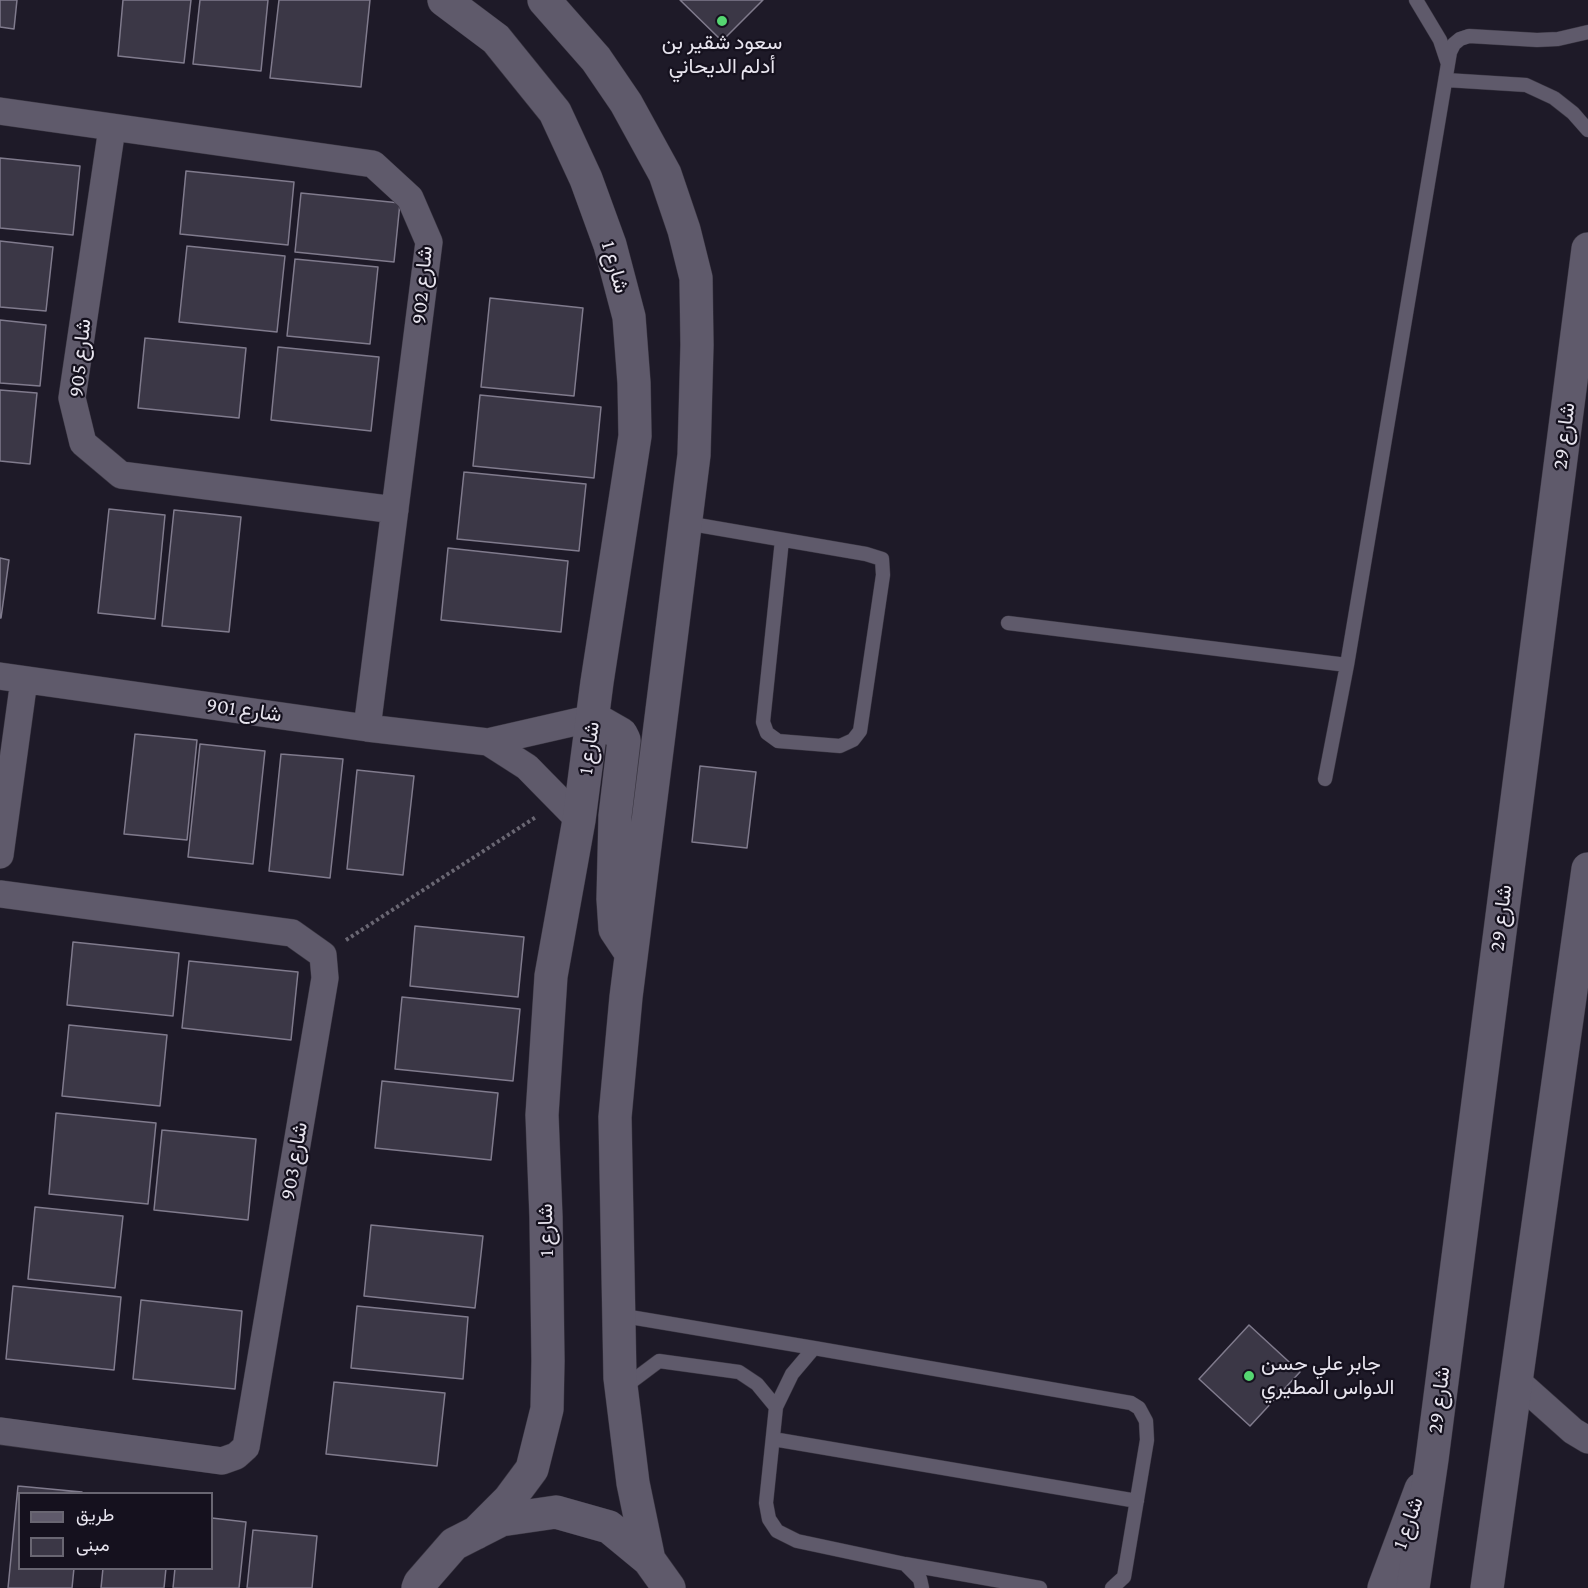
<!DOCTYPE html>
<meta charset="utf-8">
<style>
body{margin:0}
#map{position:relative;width:1588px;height:1588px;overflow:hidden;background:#1e1a28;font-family:"Crimson Pro",Vazirmatn,serif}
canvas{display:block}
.legend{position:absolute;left:18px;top:1492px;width:195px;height:78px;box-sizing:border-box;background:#15111e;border:2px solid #696672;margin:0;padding:8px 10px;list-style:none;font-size:18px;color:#e8e5ef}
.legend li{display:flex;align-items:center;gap:12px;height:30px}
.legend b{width:30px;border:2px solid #696672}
</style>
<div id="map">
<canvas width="1588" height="1588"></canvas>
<ul class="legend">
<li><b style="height:8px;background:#5f5a6b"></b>طريق</li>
<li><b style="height:16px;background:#3b3746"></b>مبنى</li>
</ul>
</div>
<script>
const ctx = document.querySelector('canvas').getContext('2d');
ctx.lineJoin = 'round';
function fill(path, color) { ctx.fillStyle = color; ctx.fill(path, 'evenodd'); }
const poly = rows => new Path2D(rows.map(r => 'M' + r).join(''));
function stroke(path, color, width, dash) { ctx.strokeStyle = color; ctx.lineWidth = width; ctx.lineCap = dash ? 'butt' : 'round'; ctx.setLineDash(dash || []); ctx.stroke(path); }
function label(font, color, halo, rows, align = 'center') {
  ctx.font = font + ' "Crimson Pro",Vazirmatn,serif'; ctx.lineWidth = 4.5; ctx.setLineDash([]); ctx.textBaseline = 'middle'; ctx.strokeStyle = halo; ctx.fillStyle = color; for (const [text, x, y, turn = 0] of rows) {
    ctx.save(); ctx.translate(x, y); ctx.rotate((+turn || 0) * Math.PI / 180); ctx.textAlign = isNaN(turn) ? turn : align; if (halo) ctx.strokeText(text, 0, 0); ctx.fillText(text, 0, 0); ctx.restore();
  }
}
const building = poly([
 [0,0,17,0,14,29,0,27,0,0],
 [123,0,191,0,184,63,118,56,123,0],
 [200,0,268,0,261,71,193,64,200,0],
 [279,0,370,0,361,87,270,78,279,0],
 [680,0,763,0,722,41,680,0],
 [0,158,80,166,73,235,0,228,0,158],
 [186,171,294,182,288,245,180,234,186,171],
 [301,193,400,203,394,262,295,252,301,193],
 [0,241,53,247,46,311,0,307,0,241],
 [187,246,285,256,277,332,179,322,187,246],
 [295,259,378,267,370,344,287,336,295,259],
 [490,298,583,308,574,396,481,387,490,298],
 [0,320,46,325,40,386,0,383,0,320],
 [145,338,246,348,239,418,138,408,145,338],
 [278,347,379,357,371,431,271,420,278,347],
 [0,390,37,393,30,464,0,461,0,390],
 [480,395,601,407,594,478,473,466,480,395],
 [464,472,586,484,579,551,457,539,464,472],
 [109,509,165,515,155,619,98,613,109,509],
 [174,510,241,517,229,632,162,626,174,510],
 [448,548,568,561,561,632,441,620,448,548],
 [0,558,9,560,1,618,0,618,0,558],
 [135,734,197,740,187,840,124,834,135,734],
 [200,744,265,751,253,864,188,857,200,744],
 [281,754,343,759,330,878,269,871,281,754],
 [700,766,756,772,747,848,692,842,700,766],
 [357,770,414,776,403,875,347,869,357,770],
 [415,926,524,937,518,997,410,986,415,926],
 [73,942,179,953,173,1016,67,1005,73,942],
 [189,961,298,972,291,1040,182,1028,189,961],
 [402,997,520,1009,513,1081,395,1069,402,997],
 [69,1025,167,1035,160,1106,62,1096,69,1025],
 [382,1081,498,1093,491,1160,375,1148,382,1081],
 [56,1113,156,1123,148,1204,49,1194,56,1113],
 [162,1130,256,1139,248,1220,154,1210,162,1130],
 [35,1207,123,1216,115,1288,28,1279,35,1207],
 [371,1225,483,1236,475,1308,364,1296,371,1225],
 [13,1286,121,1297,114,1370,6,1359,13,1286],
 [141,1300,242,1311,235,1389,133,1379,141,1300],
 [357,1306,468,1317,463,1379,351,1368,357,1306],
 [1249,1325,1300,1372,1250,1426,1199,1379,1249,1325],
 [334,1382,445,1393,437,1466,326,1454,334,1382],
 [18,1486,82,1492,20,1494,20,1568,74,1568,72,1588,8,1588,18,1486],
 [212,1518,246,1522,239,1588,173,1588,175,1568,212,1568,212,1518],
 [253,1530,317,1536,312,1588,247,1588,253,1530],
 [103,1568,166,1568,164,1588,101,1588,103,1568]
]);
fill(building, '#3b3746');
stroke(building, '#807b8d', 1.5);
const service = poly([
 [1416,0,1440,40,1448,64],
 [1446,80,1526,85,1554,98,1573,113,1588,130],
 [686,523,866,554,882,559,883,575,860,731,853,740,840,746,778,741,767,733,763,722,782,540],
 [1008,623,1347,665],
 [1325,779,1347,665,1450,52,1454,44,1460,39,1469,36,1537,40,1558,39,1588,32],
 [618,1315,814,1348],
 [623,1388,659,1361,739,1372,757,1384,776,1407],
 [773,1439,1137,1501],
 [905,1564,920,1579,922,1588],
 [1040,1588,905,1564,797,1541,777,1531,769,1519,766,1503,776,1407,792,1374,814,1348,1131,1403,1139,1408,1146,1421,1147,1440,1124,1577,1112,1588]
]);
const minor = poly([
 [0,111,373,164,410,198,429,242,367,728],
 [112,128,72,398,83,443,121,475,395,510],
 [0,676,367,728,488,742,593,718],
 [488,742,527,767,579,820],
 [0,855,24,680],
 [0,894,292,933,323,955,325,978,246,1447,236,1456,222,1461,0,1431],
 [1517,1381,1573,1431,1588,1440]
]);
const tertiary = poly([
 [444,0,496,39,555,112,586,179,610,245,629,317,634,383,635,436,597,682,579,820,551,976,542,1115,546,1217,548,1361,547,1409,532,1469,509,1500,476,1533],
 [544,0,596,59,626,103,665,174,684,230,696,278,697,345,694,455,626,997,615,1117,620,1378,633,1483,649,1560],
 [593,718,621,734,624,740,615,816,613,899,615,929,631,953],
 [418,1588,420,1583,454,1544,501,1520,556,1512,609,1527,649,1560,669,1588],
 [1384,1588,1421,1489]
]);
const secondary = poly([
 [1413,1588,1432,1459,1588,249],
 [1487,1588,1588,869]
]);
stroke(service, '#3a3642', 15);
stroke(minor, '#3a3642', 28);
stroke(tertiary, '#3a3642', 34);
stroke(secondary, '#3a3642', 34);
stroke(poly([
 [346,940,536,817]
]), '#6a6773', 4, [3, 3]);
stroke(service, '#5f5a6b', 14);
stroke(minor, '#5f5a6b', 27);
stroke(tertiary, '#5f5a6b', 33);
stroke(secondary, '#5f5a6b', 33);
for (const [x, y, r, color] of [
 [722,21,6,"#55d671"],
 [1249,1376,6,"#55d671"]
]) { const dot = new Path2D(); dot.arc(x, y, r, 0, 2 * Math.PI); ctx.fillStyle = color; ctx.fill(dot); stroke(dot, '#15111e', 2); }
label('21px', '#e8e5ef', '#15111e', [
 ["سعود شقير بن",722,43],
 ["أدلم الديحاني",722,67],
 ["جابر علي حسن",1261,1364,"left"],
 ["الدواس المطيري",1261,1388,"left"]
]);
label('21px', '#e8e5ef', '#15111e', [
 ["شارع 1",615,267,74],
 ["شارع 902",422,285,-85],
 ["شارع 905",80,358,-84],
 ["شارع 29",1564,436,-83],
 ["شارع 901",244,710,8],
 ["شارع 1",589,748,-82],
 ["شارع 29",1501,918,-83],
 ["شارع 903",294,1161,-80],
 ["شارع 1",546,1230,-91],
 ["شارع 29",1439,1400,-83],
 ["شارع 1",1408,1523,-70]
]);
</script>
